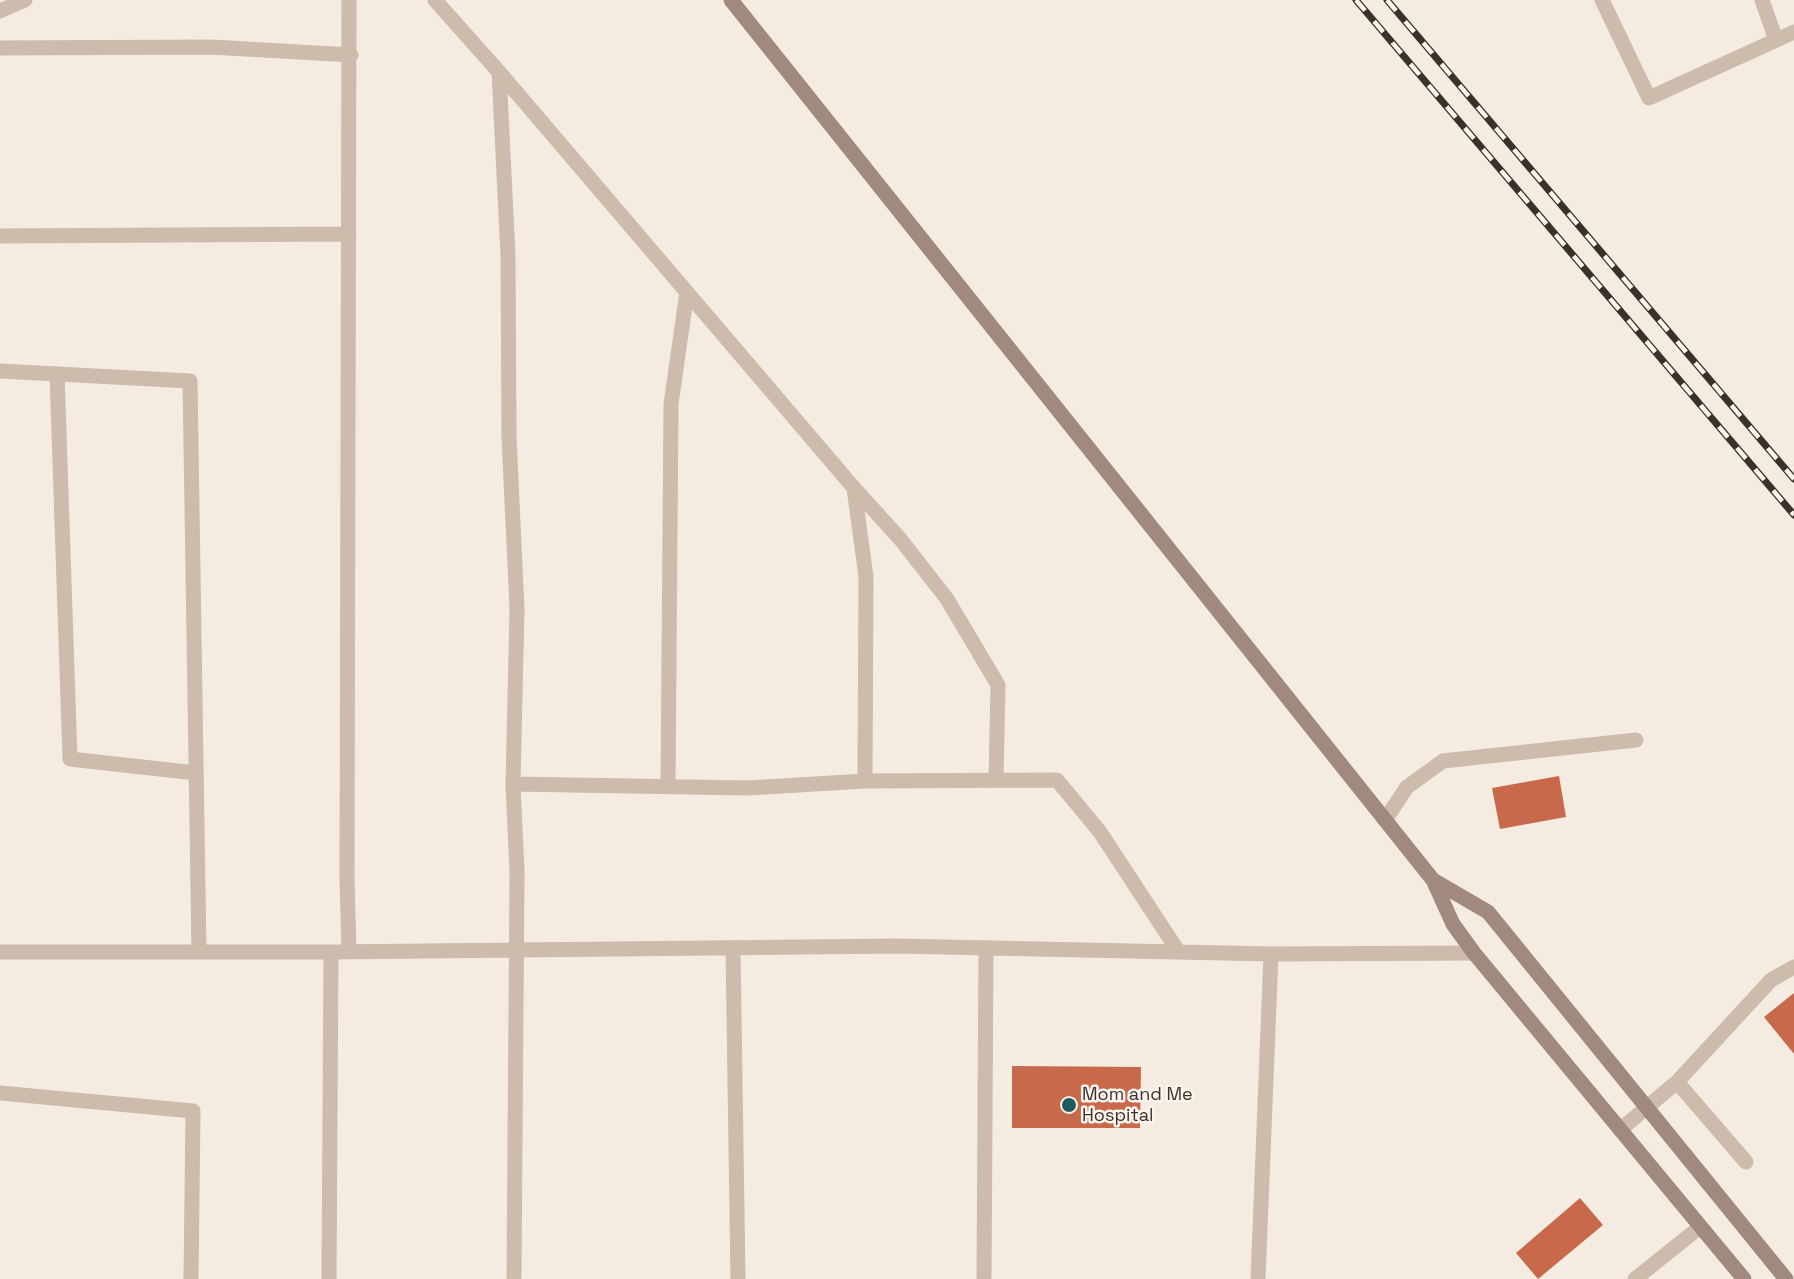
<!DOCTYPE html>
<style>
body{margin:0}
canvas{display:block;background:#f4ebe1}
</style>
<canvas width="1794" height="1279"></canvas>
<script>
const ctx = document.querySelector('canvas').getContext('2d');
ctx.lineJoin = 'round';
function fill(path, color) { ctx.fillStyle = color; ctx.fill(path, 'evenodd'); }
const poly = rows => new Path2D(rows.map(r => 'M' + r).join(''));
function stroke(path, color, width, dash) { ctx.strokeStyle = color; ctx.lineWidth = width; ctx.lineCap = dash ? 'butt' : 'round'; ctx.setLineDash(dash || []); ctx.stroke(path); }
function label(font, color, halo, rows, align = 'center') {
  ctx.font = font + ' "Space Grotesk",sans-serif'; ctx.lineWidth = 5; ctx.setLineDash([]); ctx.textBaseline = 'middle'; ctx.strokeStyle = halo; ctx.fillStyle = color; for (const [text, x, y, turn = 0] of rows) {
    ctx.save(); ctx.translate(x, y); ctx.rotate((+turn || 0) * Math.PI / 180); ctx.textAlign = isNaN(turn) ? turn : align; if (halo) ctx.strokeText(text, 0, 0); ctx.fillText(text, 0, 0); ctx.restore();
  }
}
fill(poly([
 [1559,776,1566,817,1500,829,1492,788],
 [1794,993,1794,1054,1764,1017],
 [1012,1066,1141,1067,1140,1128,1012,1128],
 [1580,1198,1603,1225,1538,1279,1516,1253]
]), '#c8694b');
stroke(poly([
 [1620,1130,1677,1082],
 [1746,1162,1677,1082,1771,980,1794,967]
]), '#cdbbac', 15);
stroke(poly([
 [349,0,347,877,349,952],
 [435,0,499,72,854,488,866,577,865,781],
 [1602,0,1649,98,1794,32],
 [1762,0,1776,40],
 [0,11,25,0],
 [0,48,211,47,351,55],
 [499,72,508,255,509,437,517,609,513,784,517,872,514,1279],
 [0,236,349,234],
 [0,371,190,381,199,952],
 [57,374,70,759,196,773],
 [854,488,901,540,947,599,998,685,996,780],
 [513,784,748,788,865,781,1057,780,1100,832,1178,951],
 [668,787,671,404,687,292],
 [1385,820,1407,787,1443,761,1636,740],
 [733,948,738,1279],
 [0,952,331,952],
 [0,1093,193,1111,191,1279],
 [329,1279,331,952,897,946,1271,954,1474,953],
 [984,1279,986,948],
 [1258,1279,1271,954],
 [1635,1279,1700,1227]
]), '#cdbbac', 15);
stroke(poly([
 [731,0,1433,880,1453,924,1474,953,1744,1279],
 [1433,880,1488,912,1786,1279]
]), '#a18a7d', 15);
const rail = poly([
 [1356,0,1794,515],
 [1387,0,1794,479]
]);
stroke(rail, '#3b302b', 7);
stroke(rail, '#fbf5ee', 4.5, [14]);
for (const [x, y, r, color] of [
 [1069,1105,8,"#1f5a5e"]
]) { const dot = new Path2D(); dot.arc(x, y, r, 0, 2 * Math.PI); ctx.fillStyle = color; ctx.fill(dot); stroke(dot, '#fbf5ee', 2); }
label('18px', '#3b302b', '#fbf5ee', [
 ["Mom and Me",1082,1095],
 ["Hospital",1082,1116]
], 'left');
</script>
